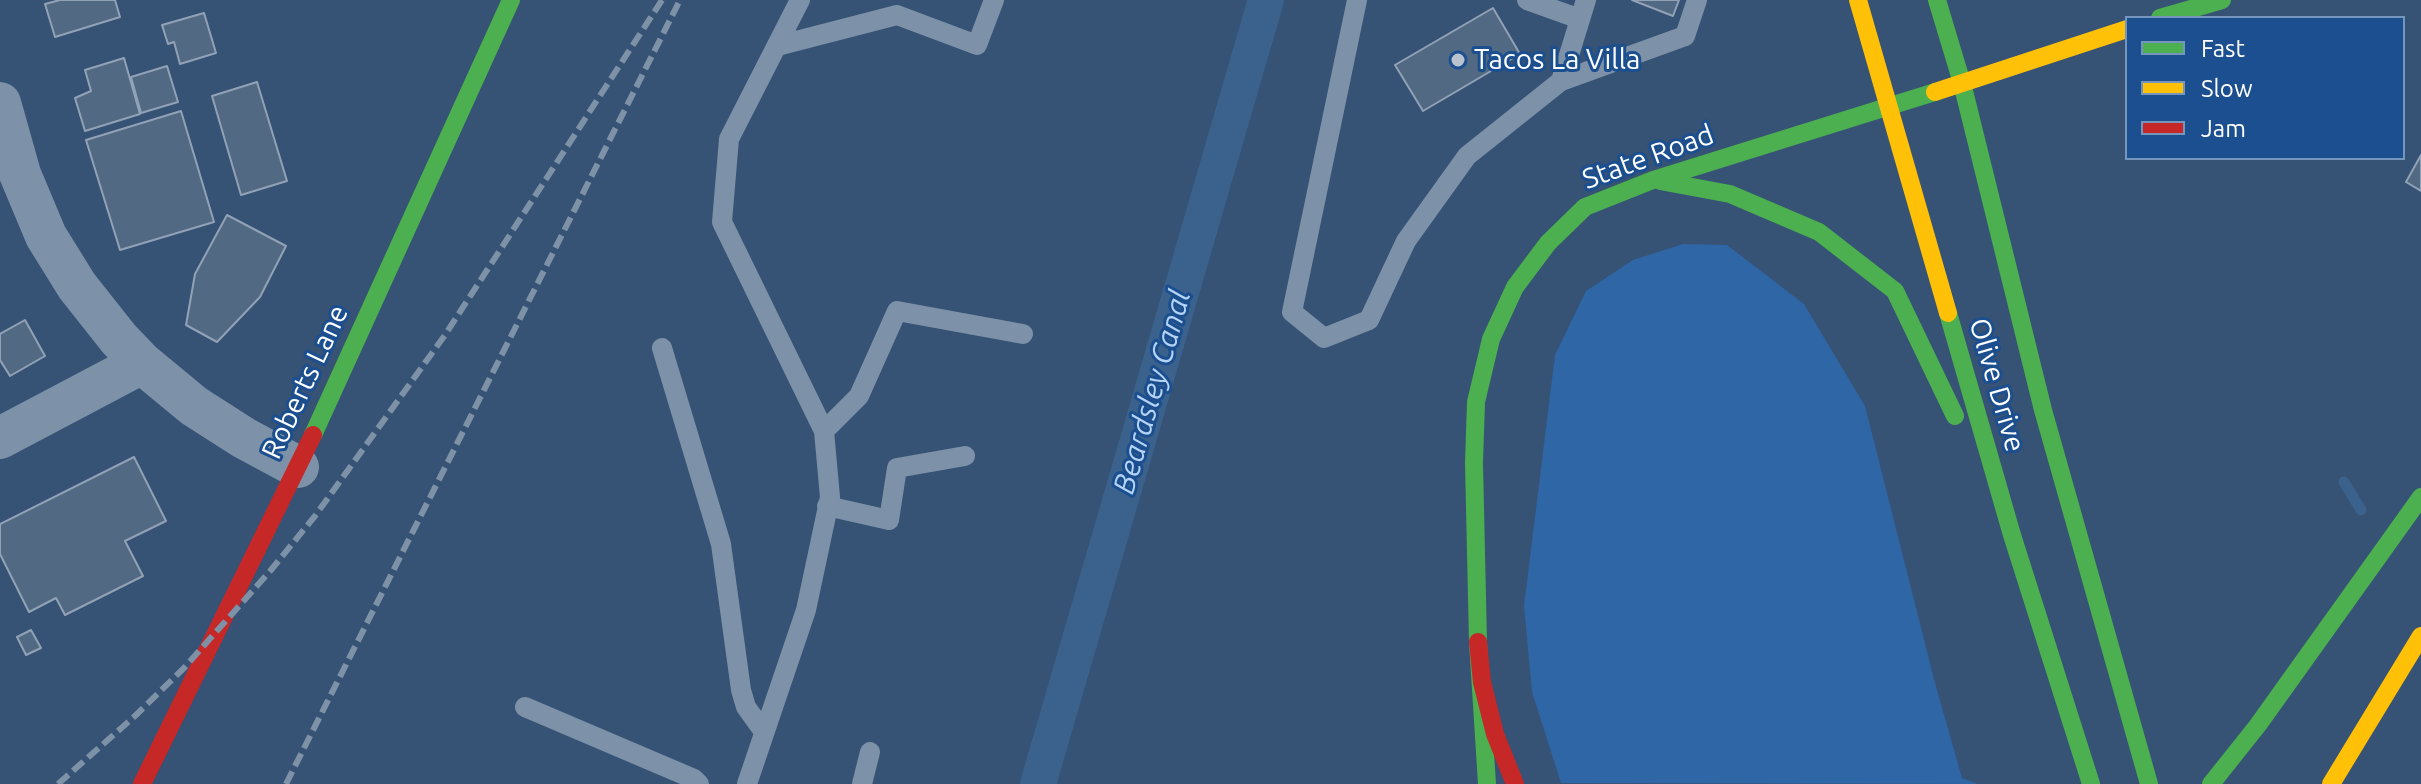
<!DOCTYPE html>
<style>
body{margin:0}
#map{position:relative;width:2421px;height:784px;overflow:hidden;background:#365274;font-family:Ubuntu,sans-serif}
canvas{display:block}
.legend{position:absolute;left:2125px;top:16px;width:280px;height:144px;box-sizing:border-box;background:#1b4f8f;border:2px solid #7695bc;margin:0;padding:10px 14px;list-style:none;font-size:24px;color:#fff}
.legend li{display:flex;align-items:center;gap:16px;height:40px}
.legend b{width:40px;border:2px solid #7695bc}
</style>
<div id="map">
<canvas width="2421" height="784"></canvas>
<ul class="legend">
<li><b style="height:10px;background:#4caf50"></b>Fast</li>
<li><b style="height:10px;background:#ffc107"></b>Slow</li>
<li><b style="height:10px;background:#c62828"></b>Jam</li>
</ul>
</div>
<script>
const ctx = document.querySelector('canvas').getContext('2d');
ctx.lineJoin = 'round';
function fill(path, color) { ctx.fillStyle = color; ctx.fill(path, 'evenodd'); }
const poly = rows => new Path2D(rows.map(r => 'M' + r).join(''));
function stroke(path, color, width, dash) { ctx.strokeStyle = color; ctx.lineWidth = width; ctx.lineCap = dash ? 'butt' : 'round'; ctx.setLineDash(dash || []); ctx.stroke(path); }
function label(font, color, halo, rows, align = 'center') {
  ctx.font = font + ' Ubuntu,sans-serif'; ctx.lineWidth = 6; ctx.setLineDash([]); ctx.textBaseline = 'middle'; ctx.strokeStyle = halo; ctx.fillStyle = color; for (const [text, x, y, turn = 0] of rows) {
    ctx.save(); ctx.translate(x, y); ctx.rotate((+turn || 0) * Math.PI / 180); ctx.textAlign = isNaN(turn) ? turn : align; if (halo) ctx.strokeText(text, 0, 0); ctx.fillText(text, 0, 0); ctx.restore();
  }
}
fill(poly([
 [1683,244,1727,245,1804,304,1865,406,1935,683,1962,778,1978,784,1561,783,1532,692,1524,606,1555,355,1586,291,1633,260]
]), '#2f66a5');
stroke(poly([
 [2344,482,2361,510]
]), '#3b618d', 11);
stroke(poly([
 [1038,784,1266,0]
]), '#3b618d', 36);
const building = poly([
 [60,0,115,0,120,17,55,37,45,4,60,0],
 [1632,0,1679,0,1673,16,1632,0],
 [1493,8,1520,54,1423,111,1395,65,1493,8],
 [204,13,216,53,180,64,174,42,168,44,162,25,204,13],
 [124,58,140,114,85,131,75,98,91,91,85,70,124,58],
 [167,66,178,102,141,113,131,77,167,66],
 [257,82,287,181,241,195,212,96,257,82],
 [181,111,214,222,120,250,86,140,181,111],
 [2421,155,2421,191,2406,182,2421,155],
 [227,215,286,246,260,297,217,342,186,325,195,274,227,215],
 [25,320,45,356,10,376,0,360,0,334,25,320],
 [134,457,166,521,125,541,143,576,65,615,56,598,29,612,0,554,0,524,134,457],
 [31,630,41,648,26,655,17,637,31,630]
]);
fill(building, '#526984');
stroke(building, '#92a2b6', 2);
stroke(poly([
 [1357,0,1292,312,1324,338,1369,320,1406,241,1467,156,1561,81,1685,36,1697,0],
 [1527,0,1580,19],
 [777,46,897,15,977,45,994,0],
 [1561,81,1586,0],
 [662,348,721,544,741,690,746,707,764,732],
 [824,431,859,396,897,311,1023,334],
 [827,506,889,520,897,468,965,456],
 [525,707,694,779,699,784],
 [747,784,806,610,830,497,824,431,722,222,729,139,800,0],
 [862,784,870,752]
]), '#7d92a8', 20);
stroke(poly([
 [0,103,20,174,46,236,77,286,119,339,142,363,194,406,244,438,298,467],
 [0,438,142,363]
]), '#7d92a8', 42);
stroke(poly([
 [1937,0,1962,83,2043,410,2149,784],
 [2160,18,2222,0],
 [1660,181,1730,194,1819,232,1895,291,1955,416],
 [1948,313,2012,535,2091,784],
 [313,435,511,0],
 [1487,784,1478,642,1474,463,1476,402,1491,339,1515,287,1548,243,1585,207,1653,180,1935,92],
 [2211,784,2258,725,2421,497]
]), '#4caf50', 18);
stroke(poly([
 [1858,0,1948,313],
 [1935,92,2127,29],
 [2331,784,2421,636]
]), '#ffc107', 18);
stroke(poly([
 [1478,642,1482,682,1495,734,1515,784],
 [142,784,313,435]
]), '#c62828', 18);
stroke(poly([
 [58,784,135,716,184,668,271,570,315,516,445,335,662,0],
 [286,784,680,0]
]), '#7e92a7', 6, [14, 6]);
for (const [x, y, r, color] of [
 [1458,60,8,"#b9c2ce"]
]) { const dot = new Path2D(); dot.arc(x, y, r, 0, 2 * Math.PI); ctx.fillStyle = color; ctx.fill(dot); stroke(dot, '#1b4f8f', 3); }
label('28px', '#fff', '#1b4f8f', [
 ["Tacos La Villa",1474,60]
], 'left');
label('28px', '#fff', '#1b4f8f', [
 ["State Road",1648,157,-20],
 ["Roberts Lane",305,382,-65],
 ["Olive Drive",1997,385,74]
]);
label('italic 30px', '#b5d3f5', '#1b4f8f', [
 ["Beardsley Canal",1152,392,-74]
]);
</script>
